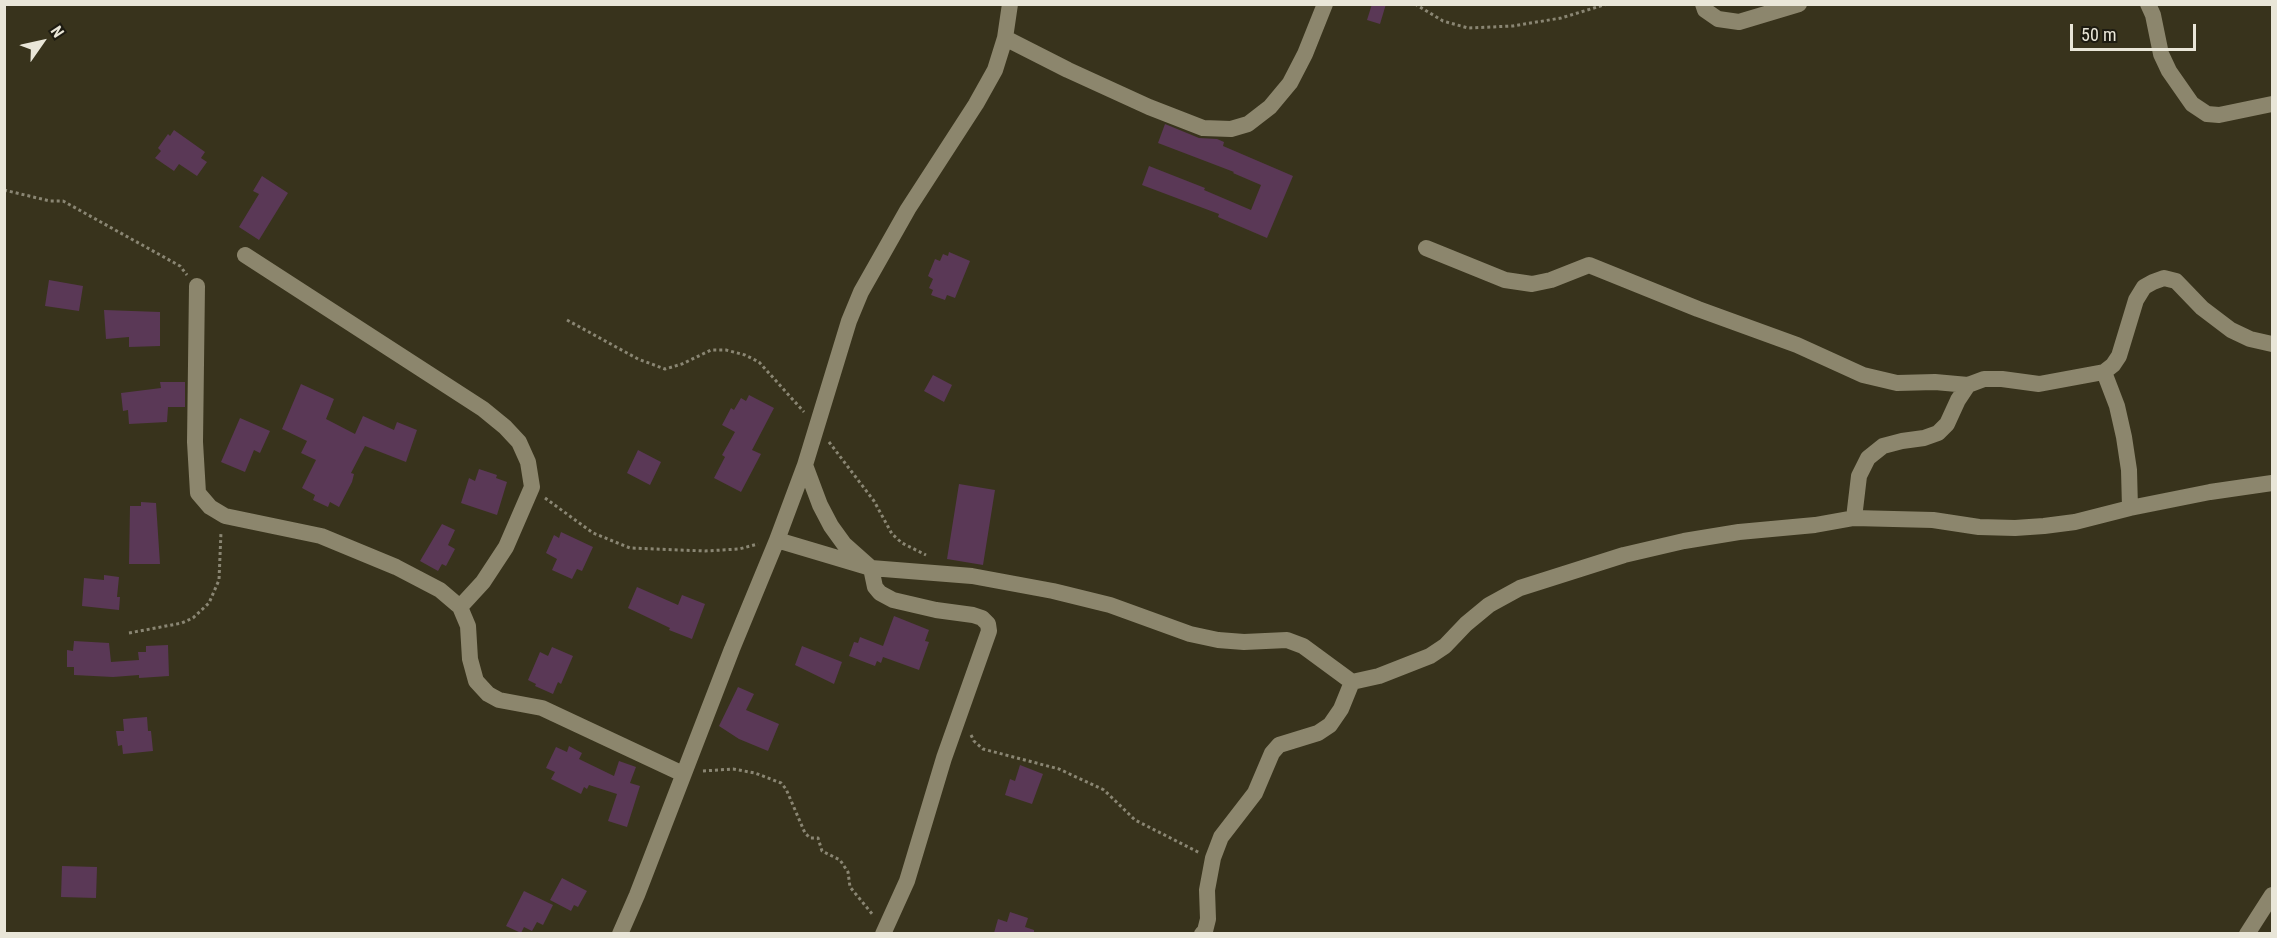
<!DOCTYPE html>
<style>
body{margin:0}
#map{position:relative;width:2277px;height:938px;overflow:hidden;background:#38331c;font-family:"Roboto Condensed",sans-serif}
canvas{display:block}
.frame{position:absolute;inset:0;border:6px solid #e9e6d8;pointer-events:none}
.north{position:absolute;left:12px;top:12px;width:60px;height:60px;-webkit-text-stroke:4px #1d1b11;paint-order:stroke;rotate:56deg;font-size:16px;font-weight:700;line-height:24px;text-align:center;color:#e9e6d8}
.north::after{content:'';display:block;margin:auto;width:21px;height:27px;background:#e9e6d8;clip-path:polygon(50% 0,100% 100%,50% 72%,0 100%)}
.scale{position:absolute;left:2070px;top:24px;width:126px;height:27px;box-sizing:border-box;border:3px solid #e9e6d8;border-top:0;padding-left:8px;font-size:18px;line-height:21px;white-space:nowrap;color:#e9e6d8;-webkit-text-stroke:4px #1d1b11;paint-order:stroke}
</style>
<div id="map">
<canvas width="2277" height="938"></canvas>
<div class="frame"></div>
<div class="north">N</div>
<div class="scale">50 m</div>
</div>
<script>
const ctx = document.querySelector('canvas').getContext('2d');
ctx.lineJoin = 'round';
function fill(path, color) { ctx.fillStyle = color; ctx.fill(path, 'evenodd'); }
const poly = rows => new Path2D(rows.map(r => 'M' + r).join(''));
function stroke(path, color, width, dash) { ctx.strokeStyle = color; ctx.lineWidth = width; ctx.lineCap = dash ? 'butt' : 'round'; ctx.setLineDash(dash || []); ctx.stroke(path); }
fill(poly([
 [1372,4,1386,4,1380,24,1367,20],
 [1165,124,1199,138,1217,139,1224,142,1223,146,1293,176,1267,238,1218,217,1219,214,1142,185,1149,166,1205,188,1204,190,1251,210,1261,185,1233,173,1234,172,1158,143],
 [174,130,205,152,201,158,207,162,197,176,179,164,174,171,155,158,161,151,158,148,168,134,170,136],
 [262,176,288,193,259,240,239,227,259,194,253,191],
 [949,252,970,261,955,298,947,295,945,300,931,295,933,290,929,288,933,279,928,276,935,259,940,261,943,254,948,256],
 [49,280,83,286,79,311,45,306],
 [104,310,160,312,160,346,129,347,129,337,106,339],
 [933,375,952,385,944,402,924,391],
 [160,382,185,382,185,407,168,407,167,422,129,424,128,410,123,411,121,393,161,388],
 [301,384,334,399,326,419,355,434,363,416,394,430,397,422,417,430,406,462,365,446,351,473,354,474,352,482,339,507,330,502,328,507,313,500,315,495,302,488,316,460,301,453,307,441,282,429],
 [749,395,774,408,752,450,761,454,741,492,714,478,725,457,722,455,735,432,722,425,731,408,734,410,741,398,746,401],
 [240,418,270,431,260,453,254,450,245,472,221,462],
 [638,450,661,462,650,485,627,473],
 [479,469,497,475,496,478,507,482,497,515,461,503,469,478,475,481],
 [959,484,995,490,983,565,947,559],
 [141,502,156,503,160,564,129,564,130,506,141,506],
 [442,524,455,530,448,545,455,549,446,566,442,564,438,571,420,561],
 [561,532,593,547,582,571,577,569,572,579,552,570,557,559,546,553,554,535,559,538],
 [104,575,119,577,117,597,120,597,119,610,82,606,84,578,104,580],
 [637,587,678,605,682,595,705,604,692,639,669,630,670,628,628,608],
 [894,616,929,630,925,641,929,642,919,670,883,657,881,663,877,661,875,666,849,656,854,642,858,643,860,637,883,646],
 [74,641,109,643,111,662,139,660,138,652,146,652,146,646,168,645,169,676,139,678,139,675,113,677,74,675,74,667,67,667,67,650,73,651],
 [802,646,842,662,834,684,795,665],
 [552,647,573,656,561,684,558,682,553,694,535,686,536,684,528,680,540,652,548,656],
 [738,687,754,694,746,710,779,724,768,751,739,739,719,726],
 [147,717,148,731,151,731,153,751,123,754,122,745,118,746,116,731,124,731,123,719],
 [569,746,582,753,579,759,614,776,619,761,636,767,630,783,640,786,627,827,608,821,617,794,589,785,587,789,584,787,581,794,551,779,555,772,546,768,556,747,567,752],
 [1020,765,1043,774,1032,804,1005,795,1010,779,1015,781],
 [62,866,97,867,96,898,61,897],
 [562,878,587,891,578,907,574,905,571,911,550,900],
 [524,891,553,905,543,925,537,922,532,931,524,927,521,933,506,926],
 [1010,912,1028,918,1025,927,1034,930,1034,933,994,933,998,919,1007,922]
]), '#5a3856');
stroke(poly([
 [1415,4,1443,21,1468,28,1513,26,1561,18,1607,4],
 [4,190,50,201,63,201,180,266,187,275],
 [567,320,638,359,665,369,682,364,711,350,726,350,745,355,759,362,804,412],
 [829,442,874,501,892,534,902,543,926,555],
 [545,498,593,533,630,548,705,551,739,549,758,544],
 [129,633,182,623,193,618,209,603,219,580,221,532],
 [971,735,974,741,983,749,1059,769,1104,790,1135,820,1200,853],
 [703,771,733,769,755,773,781,783,786,789,805,833,810,838,818,838,822,851,840,860,848,872,850,887,873,915]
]), '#8a8673', 3, [3, 3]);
stroke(poly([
 [1703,4,1705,10,1718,19,1739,22,1799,4],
 [2148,4,2153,15,2161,54,2169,71,2192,104,2207,114,2219,115,2272,104],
 [1005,38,1068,70,1149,107,1203,128,1231,129,1248,124,1270,107,1290,83,1305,54,1325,4],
 [1426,248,1505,280,1532,284,1551,280,1589,265,1698,309,1797,345,1863,375,1897,383,1935,382,1968,385],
 [245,255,483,409,505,427,519,442,528,462,532,487,506,547,483,582,460,607],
 [197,286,195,442,198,493,210,507,225,516,321,536,396,567,440,590,460,607,468,626,470,659,476,681,488,694,499,700,542,708,683,774],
 [2104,372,2117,406,2124,437,2129,470,2130,508],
 [805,465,820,505,831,526,844,544,871,568,875,587,880,593,893,600,936,610,973,615,982,618,988,624,989,631,944,758,907,881,883,934],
 [1854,518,1859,476,1868,458,1883,446,1902,441,1924,438,1938,433,1947,424,1958,400,1968,385,1984,379,2002,379,2039,384,2104,372,2113,365,2119,356,2136,300,2144,287,2153,282,2164,278,2176,281,2202,308,2231,330,2250,339,2272,344],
 [777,540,871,568,972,576,1053,591,1110,605,1190,634,1218,640,1244,642,1287,640,1303,646,1352,682,1379,676,1430,656,1445,646,1466,624,1489,605,1520,588,1624,555,1684,541,1739,532,1815,525,1854,518,1933,520,1979,527,2015,528,2044,526,2075,522,2130,508,2210,492,2272,483],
 [620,934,637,895,732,649,777,540,805,465,849,321,861,292,908,209,976,104,995,70,1005,38,1010,4],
 [1202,934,1205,931,1208,919,1207,890,1213,858,1221,837,1255,793,1272,753,1279,745,1318,733,1330,725,1341,709,1352,682],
 [2247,934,2272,895]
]), '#8c866d', 16);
</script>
